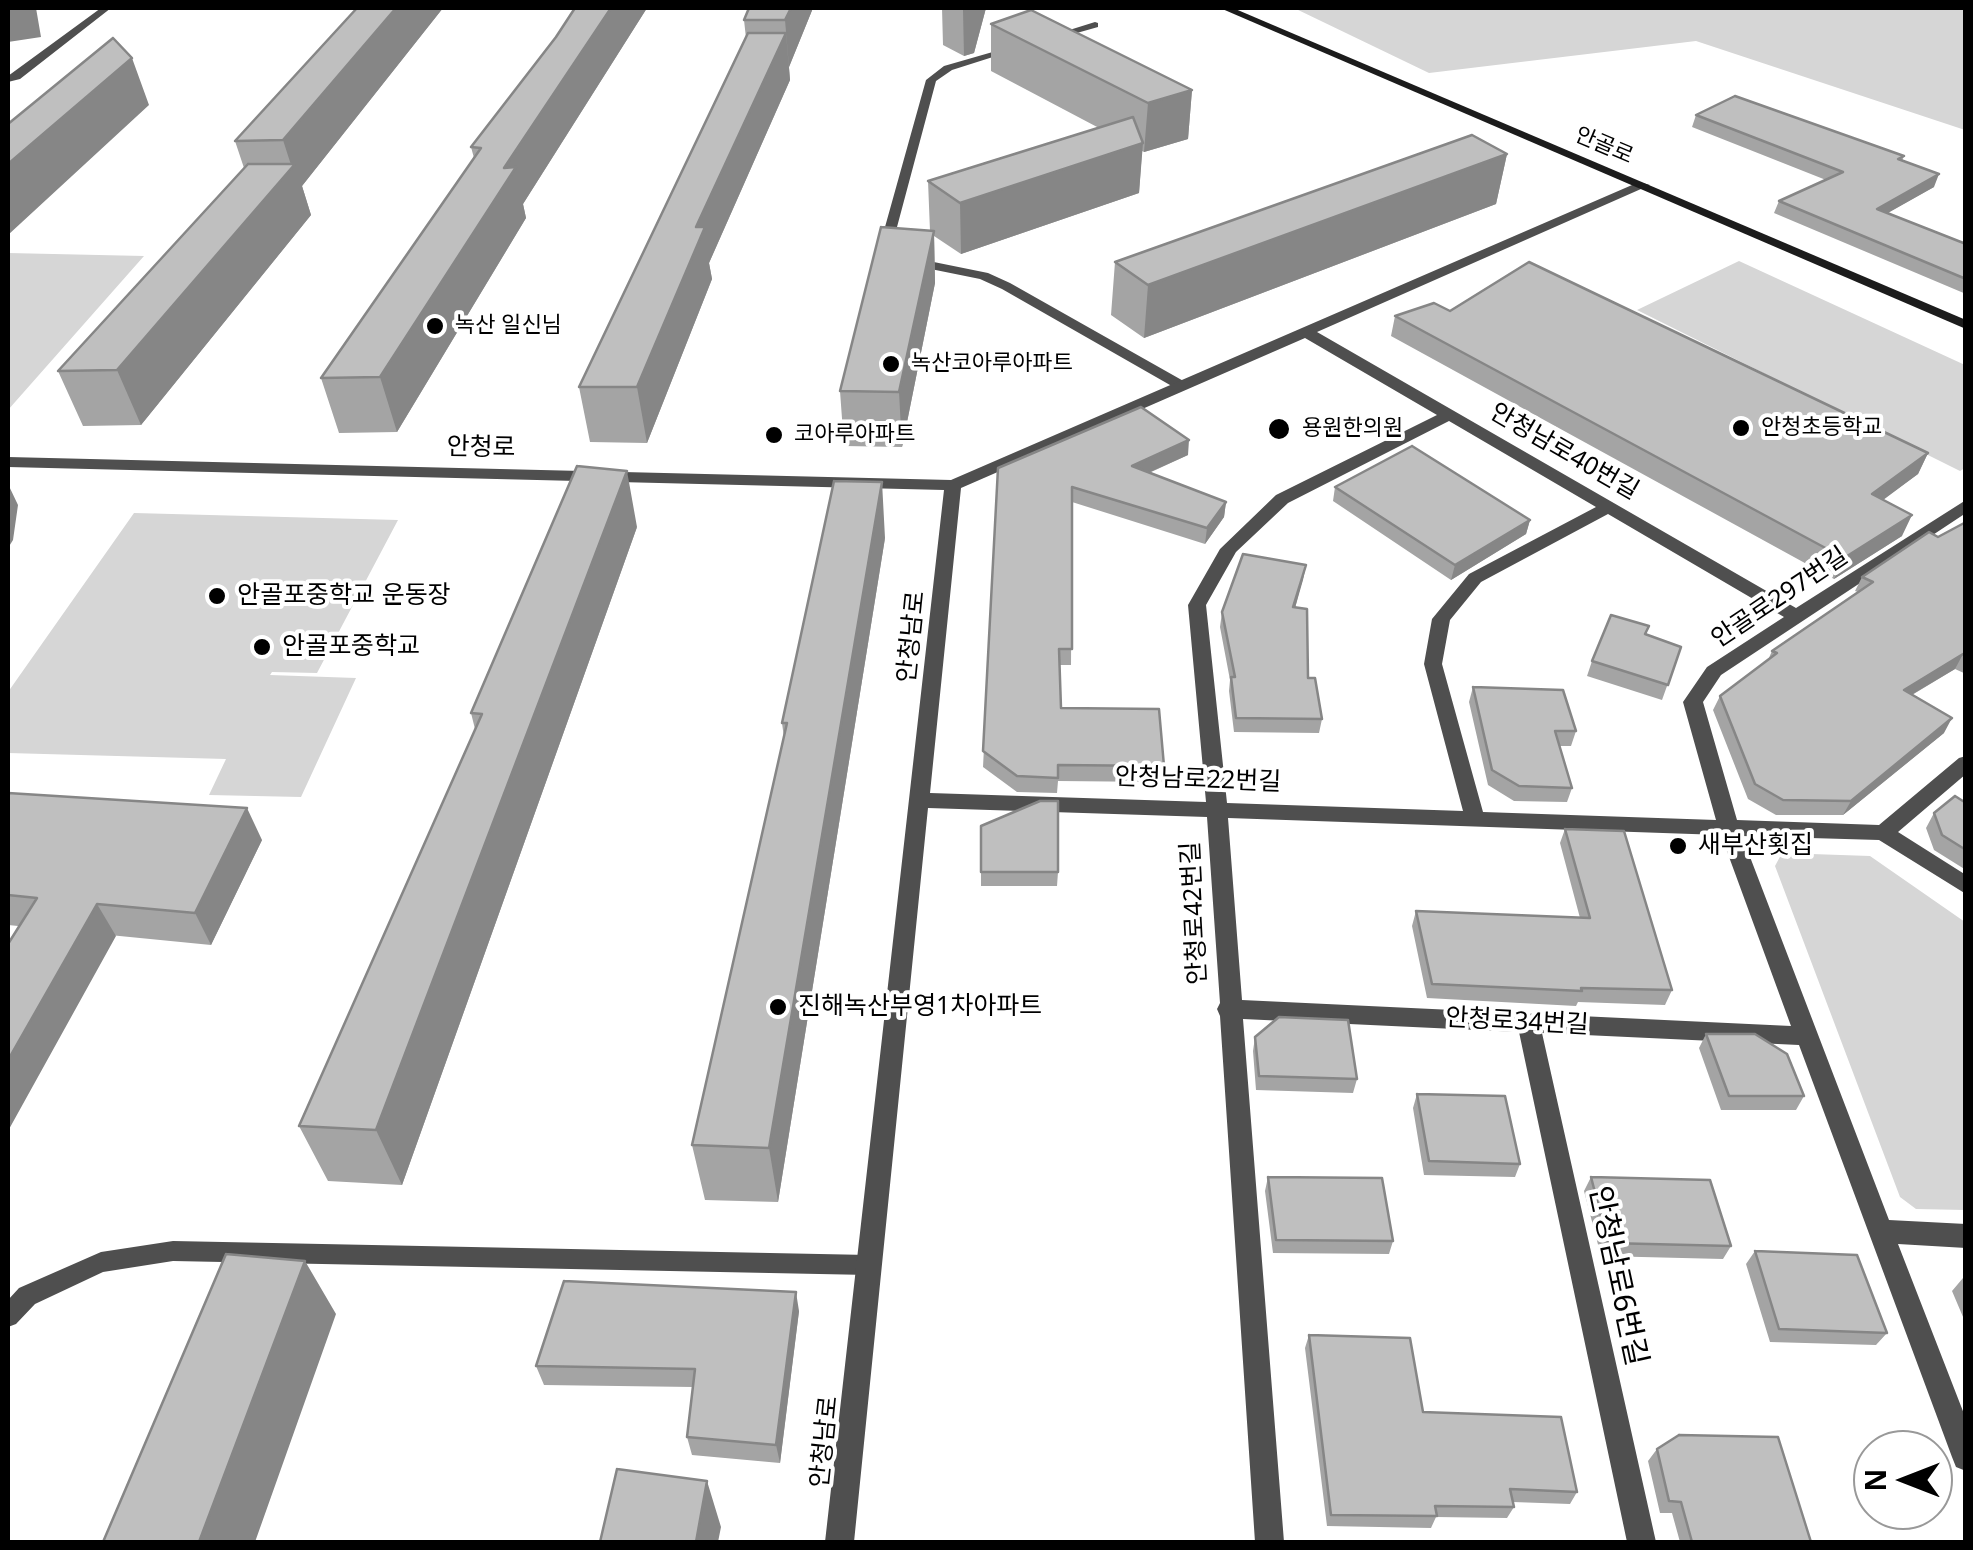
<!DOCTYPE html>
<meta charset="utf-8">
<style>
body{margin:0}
#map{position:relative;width:1973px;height:1550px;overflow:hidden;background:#fff;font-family:"Noto Sans",sans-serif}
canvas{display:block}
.frame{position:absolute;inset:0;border:10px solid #000;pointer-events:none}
.north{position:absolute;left:1853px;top:1430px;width:100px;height:100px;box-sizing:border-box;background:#fff;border:2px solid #999;border-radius:50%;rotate:270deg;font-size:28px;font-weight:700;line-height:40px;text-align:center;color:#000}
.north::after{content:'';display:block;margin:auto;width:35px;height:45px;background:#000;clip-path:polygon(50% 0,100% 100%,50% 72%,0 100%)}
</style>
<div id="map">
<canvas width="1973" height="1550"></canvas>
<div class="frame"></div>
<div class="north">N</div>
</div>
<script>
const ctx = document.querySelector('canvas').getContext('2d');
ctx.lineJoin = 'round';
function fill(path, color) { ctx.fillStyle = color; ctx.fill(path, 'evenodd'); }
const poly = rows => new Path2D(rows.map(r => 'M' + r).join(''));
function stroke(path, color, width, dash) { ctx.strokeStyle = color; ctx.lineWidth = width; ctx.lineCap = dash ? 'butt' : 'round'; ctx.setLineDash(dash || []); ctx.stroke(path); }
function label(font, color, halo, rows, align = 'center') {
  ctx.font = font + ' "Noto Sans","Noto Sans KR",sans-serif'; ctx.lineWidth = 8; ctx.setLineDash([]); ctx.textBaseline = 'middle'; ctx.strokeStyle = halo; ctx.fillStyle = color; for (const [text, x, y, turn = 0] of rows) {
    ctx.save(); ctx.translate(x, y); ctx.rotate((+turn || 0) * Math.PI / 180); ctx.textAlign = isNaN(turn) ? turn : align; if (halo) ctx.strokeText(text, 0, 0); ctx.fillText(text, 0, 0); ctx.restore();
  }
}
fill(poly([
 [1294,8,1965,8,1965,130,1696,41,1429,73],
 [8,253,144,256,8,410],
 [1739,261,1965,365,1965,468,1960,471,1637,310],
 [134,513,398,520,317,673,272,672,270,675,356,678,301,797,209,795,226,759,8,753,8,692],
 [1782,853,1870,856,1965,922,1965,1210,1916,1209,1900,1197,1775,866]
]), '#d6d6d6');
fill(poly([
 [101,8,111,8,20,79,8,82,8,76,101,8],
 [1095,22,1098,23,1098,27,1052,40,1047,37,1095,22],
 [1010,47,1018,49,952,70,936,81,897,227,898,243,914,258,988,273,1010,283,1187,383,1187,389,1177,389,1002,289,980,279,906,264,886,244,885,227,926,80,944,66,1010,47],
 [173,1241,869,1255,877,1258,880,1265,877,1272,869,1275,173,1261,103,1272,35,1304,16,1324,8,1327,8,1300,19,1288,101,1252,173,1241]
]), '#4f4f4f');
fill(poly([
 [1639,182,1650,185,1317,332,1796,608,1966,500,1966,513,1721,675,1703,702,1737,820,1879,825,1959,758,1966,756,1966,774,1898,832,1966,875,1966,894,1879,840,1742,836,1889,1220,1966,1224,1966,1248,1898,1244,1966,1419,1966,1471,1956,1467,1952,1457,1799,1045,1542,1033,1656,1542,1627,1542,1519,1032,1243,1019,1284,1542,1255,1542,1220,1016,1217,1009,1220,1003,1207,817,928,808,854,1542,825,1542,944,490,8,467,8,457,951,480,1639,182],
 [1305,338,1437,415,1276,495,1220,549,1188,605,1206,802,930,793,961,488,1305,338],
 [1449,421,1596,507,1469,574,1432,619,1424,664,1463,811,1227,803,1206,605,1236,552,1288,503,1449,421],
 [1608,514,1784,617,1707,667,1683,702,1716,820,1483,812,1442,664,1450,620,1481,582,1608,514],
 [1228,818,1721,835,1791,1026,1242,1000,1228,818]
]), '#4f4f4f');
fill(poly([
 [1220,8,1233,8,1966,320,1966,329,1220,8]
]), '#1c1c1c');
fill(poly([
 [443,8,302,186,311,215,141,425,83,426,58,371,244,168,235,141],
 [575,8,647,8,523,204,526,218,397,432,339,433,321,378,474,158,471,147,556,37],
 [749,8,813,8,789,67,790,80,709,263,712,279,647,443,590,442,579,387,746,38,744,20],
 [942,8,986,8,974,53,964,56,943,45],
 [991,24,1192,90,1188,139,1144,152,1142,151,1139,193,961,254,934,236,935,283,902,447,844,446,840,391,930,231,928,181,1099,128,991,71],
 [1696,115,1904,156,1902,161,1934,187,1887,213,1966,244,1966,294,1774,213,1779,201,1826,180,1692,127],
 [1507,154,1496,204,1144,338,1111,315,1115,262,1288,201],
 [1450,311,1928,453,1918,474,1883,499,1902,536,1834,579,1391,336,1395,316],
 [1188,455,1149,473,1226,502,1224,517,1205,544,1072,502,1071,665,1060,665,1061,708,1164,766,1162,782,1058,781,1057,793,1017,792,983,767,998,468],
 [1335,487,1530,520,1526,534,1451,580,1333,501],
 [1966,522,1966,674,1955,669,1912,695,1944,733,1843,815,1776,815,1748,799,1713,710,1720,696,1768,660,1772,651,1858,592,1855,591,1862,577],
 [637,527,402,1185,328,1181,299,1126,475,729,471,713],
 [885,538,778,1202,705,1200,692,1145,784,738,782,723],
 [1306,565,1295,608,1308,678,1322,719,1319,733,1234,732,1229,691,1230,680,1220,627,1222,612],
 [1646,634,1681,647,1662,700,1587,676,1592,661],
 [1473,687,1576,731,1571,746,1560,746,1572,788,1567,802,1514,801,1488,785,1469,702],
 [8,793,262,840,211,945,8,925],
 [1966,803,1966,870,1934,850,1926,828,1934,813],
 [981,826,1058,872,1057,886,981,886],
 [1565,829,1672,990,1665,1005,1578,1002,1576,1006,1427,998,1412,926,1416,911,1580,918,1560,843],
 [1706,1034,1804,1096,1796,1110,1721,1110,1699,1048],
 [1255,1037,1357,1079,1353,1093,1256,1090,1253,1051],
 [1417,1094,1520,1164,1515,1177,1424,1175,1413,1108],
 [1268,1177,1393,1241,1389,1254,1273,1253,1265,1191],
 [1591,1177,1731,1246,1723,1259,1601,1256,1584,1191],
 [1755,1251,1887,1333,1876,1345,1770,1342,1746,1264],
 [1963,1278,1966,1278,1966,1324,1952,1291],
 [799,1311,780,1463,692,1455,687,1437,693,1387,544,1385,536,1366],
 [1309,1335,1423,1412,1577,1492,1570,1504,1513,1502,1514,1507,1507,1518,1436,1517,1431,1528,1327,1526,1305,1348],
 [1657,1449,1811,1542,1680,1542,1672,1513,1660,1513,1648,1461]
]), '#a4a4a4');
fill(poly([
 [8,8,36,8,41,37,8,42],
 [396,8,443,8,302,186,311,215,141,425,117,370,292,168,283,140],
 [611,8,647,8,523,204,526,218,397,432,380,377,504,168],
 [791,8,813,8,789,67,785,20],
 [973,8,986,8,974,53,964,56,963,10],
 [786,33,790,80,709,263,712,279,647,443,637,387,696,227],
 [132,58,149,105,8,235,8,164],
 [1192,90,1188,139,1144,152,1148,103],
 [1143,143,1139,193,961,254,960,203],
 [1507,154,1496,204,1144,338,1148,285],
 [1939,174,1934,187,1872,222,1877,209],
 [934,231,935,283,902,447,899,392],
 [1189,440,1188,455,1130,481,1132,466],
 [1928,453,1918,474,1863,515,1872,494],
 [627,471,637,527,402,1185,376,1130],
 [882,482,885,538,778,1202,769,1148],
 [8,484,18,505,13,540,8,548],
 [1226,502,1224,517,1205,544,1207,528],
 [1912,515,1902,536,1834,579,1844,558],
 [1530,520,1526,534,1451,580,1455,565],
 [1306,565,1303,580,1291,622,1293,607],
 [1963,654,1955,669,1896,704,1904,690],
 [1952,718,1944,733,1843,815,1851,801],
 [247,808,262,840,211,945,195,913],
 [97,904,116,936,8,1131,8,1060],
 [305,1261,336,1314,255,1542,199,1542],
 [796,1292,799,1311,780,1463,776,1445],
 [707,1481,721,1527,718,1542,696,1542]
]), '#868686');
const building = poly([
 [357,8,396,8,283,140,235,141,357,8],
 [575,8,611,8,504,168,516,167,380,377,321,378,481,148,471,147,556,37,575,8],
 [749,8,791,8,785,20,744,20,749,8],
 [1031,10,1192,90,1148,103,991,24,1031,10],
 [748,33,786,33,696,227,705,227,637,387,579,387,748,33],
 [113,38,132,58,8,164,8,124,113,38],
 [1735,96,1904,156,1898,159,1939,174,1877,209,1966,244,1966,279,1779,201,1843,172,1696,115,1735,96],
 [1133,117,1143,143,960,203,928,181,1133,117],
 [1472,135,1507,154,1148,285,1115,262,1472,135],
 [248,164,295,164,117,370,58,371,248,164],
 [881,227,934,231,899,392,840,391,881,227],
 [1529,262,1928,453,1872,494,1912,515,1844,558,1395,316,1434,303,1450,311,1529,262],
 [1141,407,1189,440,1132,466,1226,502,1207,528,1072,487,1072,649,1059,649,1061,708,1159,709,1164,766,1058,765,1058,778,1017,776,983,751,998,468,1141,407],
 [1412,446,1530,520,1455,565,1335,487,1412,446],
 [577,466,627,471,376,1130,299,1126,482,714,471,713,577,466],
 [834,481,882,482,769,1148,692,1145,787,723,782,723,834,481],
 [1966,522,1966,655,1963,654,1904,690,1952,718,1851,801,1783,800,1755,784,1720,696,1777,653,1772,651,1873,582,1862,577,1929,532,1938,537,1966,522],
 [1243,554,1306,565,1293,607,1307,609,1308,678,1315,678,1322,719,1236,718,1231,677,1235,677,1222,612,1243,554],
 [1611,615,1649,626,1645,634,1681,647,1668,685,1592,661,1611,615],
 [1473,687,1563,690,1576,731,1555,731,1572,788,1519,786,1492,770,1473,687],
 [8,793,247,808,195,913,97,904,8,1060,8,944,37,898,8,895,8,793],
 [1955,796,1966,803,1966,850,1942,835,1934,813,1955,796],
 [1040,801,1058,801,1058,872,981,872,981,826,1040,801],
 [1565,829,1624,831,1672,990,1581,988,1582,991,1432,984,1416,911,1590,918,1565,829],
 [1279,1017,1348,1020,1357,1079,1259,1076,1255,1037,1279,1017],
 [1706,1034,1755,1034,1787,1054,1804,1096,1729,1096,1706,1034],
 [1417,1094,1505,1096,1520,1164,1429,1161,1417,1094],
 [1268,1177,1382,1178,1393,1241,1276,1240,1268,1177],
 [1591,1177,1710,1180,1731,1246,1608,1243,1591,1177],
 [1755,1251,1857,1255,1887,1333,1779,1329,1755,1251],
 [226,1254,305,1261,199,1542,103,1542,226,1254],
 [564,1281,796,1292,776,1445,687,1437,695,1369,536,1366,564,1281],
 [1309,1335,1410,1338,1423,1412,1561,1417,1577,1492,1510,1489,1514,1507,1435,1506,1437,1516,1331,1515,1309,1335],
 [1679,1435,1778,1437,1811,1542,1692,1542,1681,1502,1669,1501,1657,1449,1679,1435],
 [617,1469,707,1481,696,1542,600,1542,617,1469]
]);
fill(building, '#bfbfbf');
stroke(building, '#868686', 2.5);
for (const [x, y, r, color] of [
 [435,326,10,"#000"],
 [891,364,10,"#000"],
 [1741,428,10,"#000"],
 [1279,429,12,"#000"],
 [774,435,10,"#000"],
 [217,596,10,"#000"],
 [262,647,10,"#000"],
 [1678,846,10,"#000"],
 [778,1007,10,"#000"]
]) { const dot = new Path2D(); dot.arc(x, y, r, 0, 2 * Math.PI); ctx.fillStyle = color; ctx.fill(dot); stroke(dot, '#fff', 4); }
label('22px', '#000', '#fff', [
 ["안골로",1604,146,23]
]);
label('22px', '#000', '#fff', [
 ["녹산 일신님",455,326],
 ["녹산코아루아파트",911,364],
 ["안청초등학교",1761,428],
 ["용원한의원",1302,429],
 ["코아루아파트",794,435]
], 'left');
label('25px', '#000', '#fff', [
 ["안청로",481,448,1],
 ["안청남로40번길",1564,452,30],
 ["안골로297번길",1780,598,-34],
 ["안청남로",912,637,-84],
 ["안청남로22번길",1198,780,2],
 ["안청로42번길",1195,913,-93],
 ["안청로34번길",1517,1022,3],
 ["안청남로",825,1442,-84]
]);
label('25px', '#000', '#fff', [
 ["안골포중학교 운동장",237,596],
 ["안골포중학교",282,647],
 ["새부산횟집",1698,846],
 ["진해녹산부영1차아파트",798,1007]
], 'left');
label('30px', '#000', '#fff', [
 ["안청남로6번길",1617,1276,78]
]);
</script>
